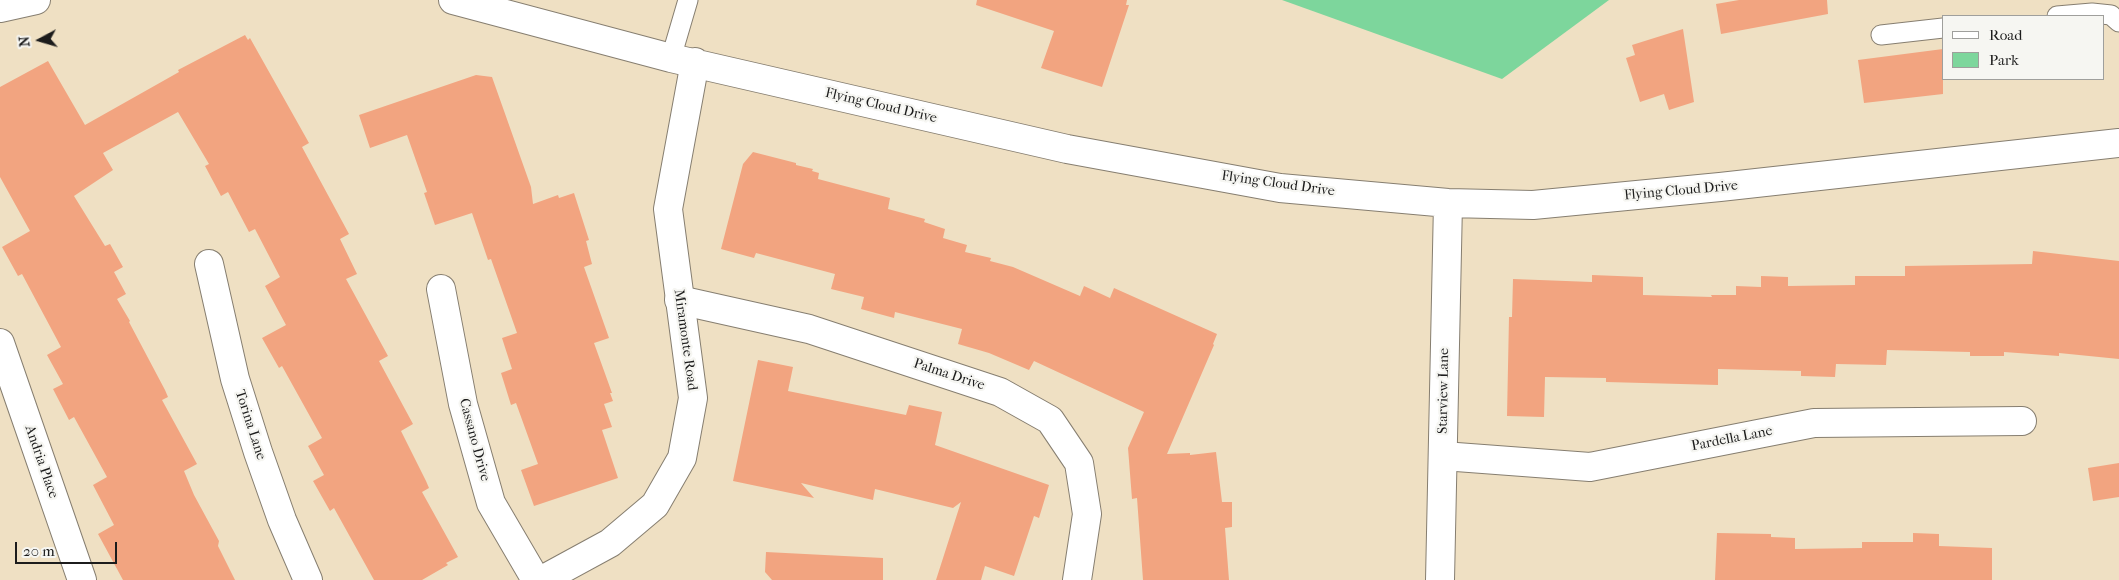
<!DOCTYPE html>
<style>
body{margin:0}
#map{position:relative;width:2119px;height:580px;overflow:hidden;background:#efe0c3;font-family:"IM FELL French Canon",serif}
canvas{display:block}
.legend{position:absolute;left:1942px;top:15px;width:162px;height:65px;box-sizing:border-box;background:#f6f6f2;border:1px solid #9f9f9c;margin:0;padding:6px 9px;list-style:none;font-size:15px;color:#1c1c1c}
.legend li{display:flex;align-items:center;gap:10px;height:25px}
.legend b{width:25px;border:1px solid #9f9f9c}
.north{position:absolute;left:15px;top:15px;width:50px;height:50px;-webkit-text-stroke:4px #f6f6f2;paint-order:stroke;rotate:264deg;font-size:14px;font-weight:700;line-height:20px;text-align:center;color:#1c1c1c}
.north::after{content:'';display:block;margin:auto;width:18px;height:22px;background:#1c1c1c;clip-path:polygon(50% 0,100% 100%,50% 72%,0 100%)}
.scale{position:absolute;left:15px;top:542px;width:102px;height:22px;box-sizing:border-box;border:2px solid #1c1c1c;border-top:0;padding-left:6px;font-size:15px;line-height:18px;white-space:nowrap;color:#1c1c1c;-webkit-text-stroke:4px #f6f6f2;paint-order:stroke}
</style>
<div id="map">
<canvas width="2119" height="580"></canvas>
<ul class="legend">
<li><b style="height:6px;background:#fff"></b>Road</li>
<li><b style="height:14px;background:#7dd69c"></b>Park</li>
</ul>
<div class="north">N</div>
<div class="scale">20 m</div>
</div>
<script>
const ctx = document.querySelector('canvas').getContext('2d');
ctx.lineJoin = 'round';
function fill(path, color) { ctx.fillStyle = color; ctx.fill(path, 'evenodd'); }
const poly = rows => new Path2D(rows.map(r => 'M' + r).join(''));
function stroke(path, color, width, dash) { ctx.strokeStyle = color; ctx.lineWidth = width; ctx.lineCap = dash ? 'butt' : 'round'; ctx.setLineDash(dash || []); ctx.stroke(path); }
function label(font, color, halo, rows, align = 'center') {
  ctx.font = font + ' "IM FELL French Canon",serif'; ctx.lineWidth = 4.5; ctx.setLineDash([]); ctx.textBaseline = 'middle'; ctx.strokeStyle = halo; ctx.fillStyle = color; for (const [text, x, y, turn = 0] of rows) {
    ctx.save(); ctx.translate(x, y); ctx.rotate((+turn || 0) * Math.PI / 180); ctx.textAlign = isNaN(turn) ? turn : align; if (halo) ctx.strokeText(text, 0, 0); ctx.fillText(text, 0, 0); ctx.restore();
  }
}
fill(poly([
 [1282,0,1609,0,1502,79]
]), '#7dd69c');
fill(poly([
 [977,0,1127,0,1126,5,1129,5,1102,87,1041,68,1054,31,976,5],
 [1739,0,1827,0,1828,14,1721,34,1716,4],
 [1683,29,1694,102,1669,110,1664,94,1640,102,1626,58,1635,55,1632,45],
 [245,35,248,40,250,38,309,143,302,147,349,234,340,239,357,274,346,279,388,356,379,361,413,424,401,431,426,481,429,488,422,492,458,557,446,563,448,565,422,580,374,580,334,508,330,511,313,481,324,475,308,446,322,438,282,366,279,368,262,338,286,325,265,286,280,277,255,229,249,232,228,192,221,196,205,166,209,164,178,112,103,153,113,170,74,196,105,246,110,244,123,267,114,272,126,294,117,299,130,321,129,322,165,390,168,397,162,400,197,464,184,471,194,495,219,541,218,546,235,580,123,580,98,534,114,525,93,485,107,477,74,417,69,420,53,389,63,384,47,355,61,347,22,274,18,276,2,247,30,231,0,177,0,87,48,61,85,125,179,72,178,70],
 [1943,49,1943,94,1864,103,1858,60],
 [476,75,492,77,531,187,533,204,558,195,559,198,574,193,589,240,586,241,592,264,584,267,609,338,594,343,612,393,610,393,613,401,604,404,612,427,602,430,618,478,534,506,521,470,538,464,516,403,511,405,501,373,512,369,502,338,517,333,491,259,488,260,472,213,435,225,424,193,427,192,407,135,370,148,359,115],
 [753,152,796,163,796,165,813,169,812,171,819,173,818,179,890,198,888,209,925,219,924,222,945,229,943,238,967,245,965,252,991,258,990,261,1013,267,1080,296,1084,286,1110,298,1114,288,1217,334,1213,344,1214,345,1167,454,1190,453,1190,455,1216,452,1222,502,1232,502,1232,527,1225,528,1229,580,1143,580,1137,498,1132,499,1128,448,1144,412,1034,361,1029,370,989,353,958,344,962,329,895,312,894,318,861,309,864,297,831,289,835,274,756,253,754,258,721,249,743,164],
 [2033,251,2119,261,2119,359,2059,353,2059,356,2004,352,2004,356,1970,356,1970,352,1887,350,1886,365,1836,364,1835,377,1801,376,1801,371,1718,369,1718,385,1606,382,1606,378,1545,377,1544,417,1507,416,1509,317,1512,317,1513,279,1592,282,1592,275,1643,277,1643,295,1712,297,1711,295,1736,295,1736,286,1761,287,1761,276,1788,277,1788,286,1855,285,1855,276,1905,276,1905,266,2032,264],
 [758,360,793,367,788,391,906,415,909,405,942,412,935,445,1049,485,1039,518,1034,516,1014,576,985,566,981,580,936,580,961,502,953,508,875,489,873,500,801,483,814,498,733,481],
 [2119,463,2119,497,2093,501,2088,468],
 [1717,533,1771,534,1771,537,1795,538,1795,549,1862,548,1862,542,1913,542,1913,533,1939,534,1939,546,1992,548,1992,580,1715,580],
 [766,552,883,558,883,580,772,580,765,572]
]), '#f2a480');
const lane = poly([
 [2057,16,2092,13,2111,15,2119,22],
 [1881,35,1943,28],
 [671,58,688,0]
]);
const street = poly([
 [209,264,235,379,258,452,282,520,308,580],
 [441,289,463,404,491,503,536,580],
 [679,300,809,329,1000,392,1050,420,1079,463,1087,514,1077,580],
 [0,343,82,580],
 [1443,456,1590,467,1814,423,2022,421]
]);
const secondary = poly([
 [453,0,671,58,1067,149,1280,188,1448,203,1533,205,1720,187,2119,143],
 [0,8,36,0],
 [542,580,610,543,655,505,682,458,693,398,668,209,695,62],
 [1440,580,1448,203]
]);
stroke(lane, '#867e70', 21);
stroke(street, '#867e70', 30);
stroke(secondary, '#867e70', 30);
stroke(lane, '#fff', 19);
stroke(street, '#fff', 28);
stroke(secondary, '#fff', 28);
label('14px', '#1c1c1c', '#f6f6f2', [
 ["Flying Cloud Drive",881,106,13],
 ["Flying Cloud Drive",1278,184,8],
 ["Flying Cloud Drive",1681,191,-5],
 ["Miramonte Road",685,340,82],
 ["Palma Drive",949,375,18],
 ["Starview Lane",1444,391,-89],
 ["Torina Lane",250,425,72],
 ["Pardella Lane",1732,439,-11],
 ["Cassano Drive",474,440,75],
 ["Andria Place",41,462,71]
]);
</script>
